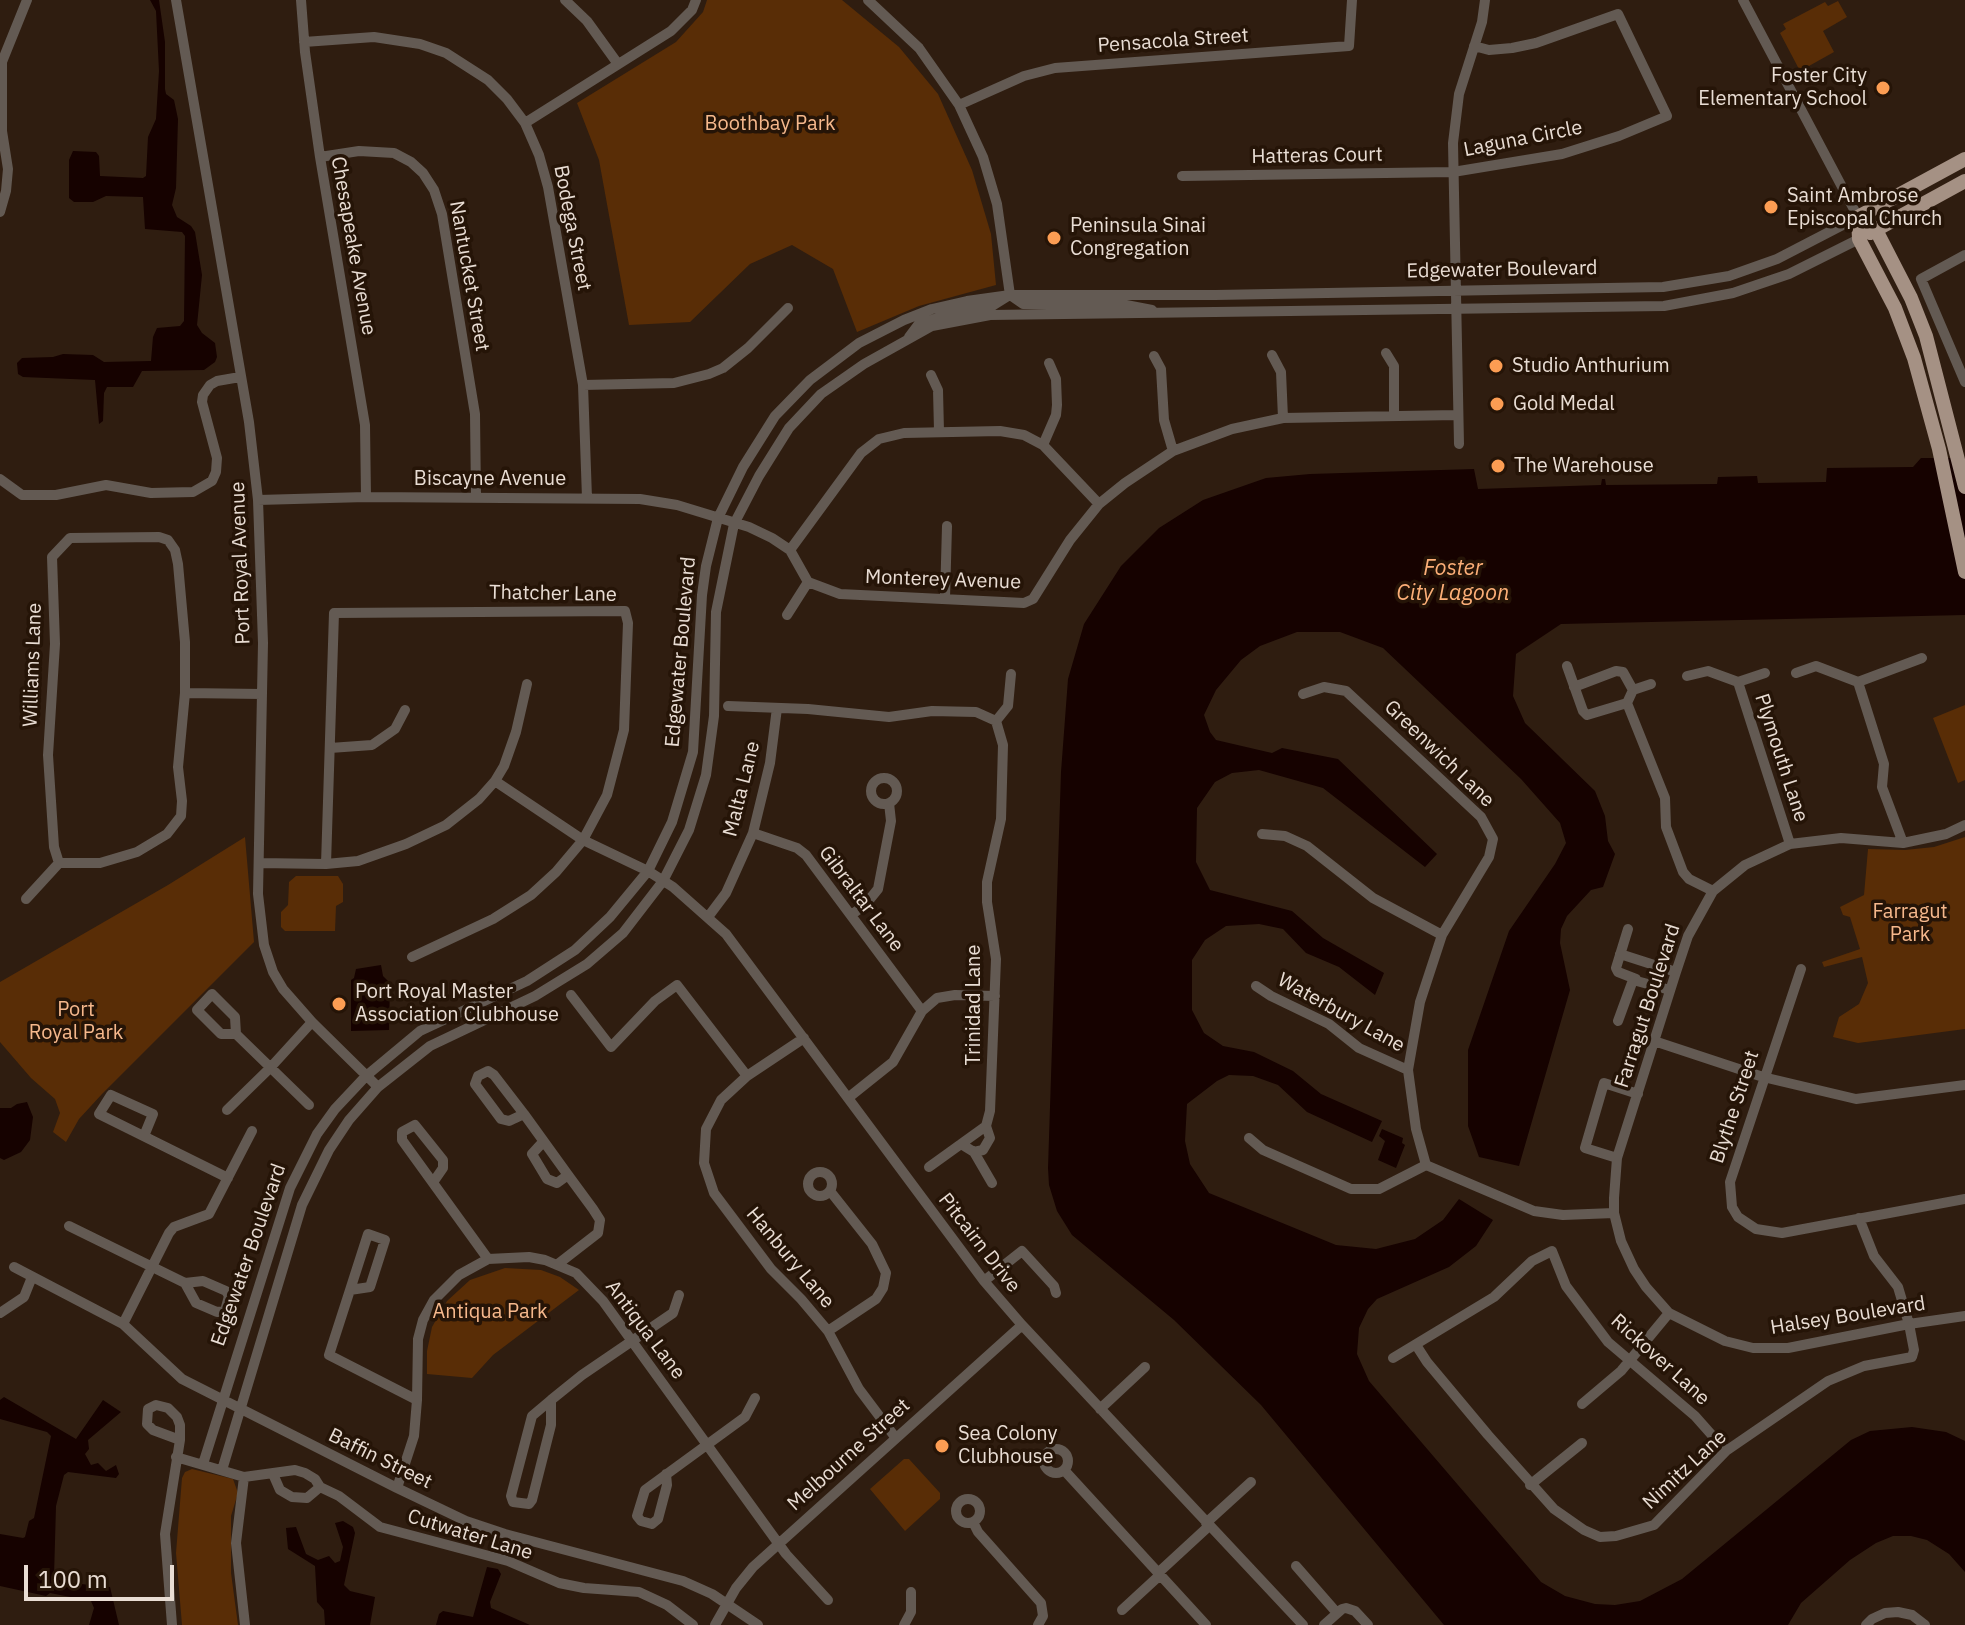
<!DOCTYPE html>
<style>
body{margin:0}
#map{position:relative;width:1965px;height:1625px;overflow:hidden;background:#2f1d10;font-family:"IBM Plex Sans",sans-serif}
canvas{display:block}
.scale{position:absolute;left:24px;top:1565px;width:150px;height:36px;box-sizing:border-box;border:4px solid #e9ddd4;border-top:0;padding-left:10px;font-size:24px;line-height:28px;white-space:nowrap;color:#e9ddd4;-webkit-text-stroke:6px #251407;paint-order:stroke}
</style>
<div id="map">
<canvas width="1965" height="1625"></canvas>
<div class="scale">100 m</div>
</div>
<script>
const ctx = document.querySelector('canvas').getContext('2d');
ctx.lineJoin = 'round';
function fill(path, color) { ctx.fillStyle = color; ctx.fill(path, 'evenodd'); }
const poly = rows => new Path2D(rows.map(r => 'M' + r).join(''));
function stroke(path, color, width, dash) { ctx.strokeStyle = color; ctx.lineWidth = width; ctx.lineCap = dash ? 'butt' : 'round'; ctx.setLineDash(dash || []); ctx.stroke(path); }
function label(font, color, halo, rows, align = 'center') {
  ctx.font = font + ' "IBM Plex Sans",sans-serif'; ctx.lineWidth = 7; ctx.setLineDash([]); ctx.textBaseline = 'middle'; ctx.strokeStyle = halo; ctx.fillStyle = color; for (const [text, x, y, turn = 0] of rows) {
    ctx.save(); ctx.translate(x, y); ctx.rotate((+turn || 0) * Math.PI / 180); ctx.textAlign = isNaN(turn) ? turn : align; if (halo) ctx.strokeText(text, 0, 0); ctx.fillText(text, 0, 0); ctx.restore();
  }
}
fill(poly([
 [707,0,842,0,899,47,938,94,972,170,991,234,996,285,919,306,857,332,833,269,792,245,750,264,690,322,629,325,599,160,577,103,676,42,703,12],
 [1838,1,1847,17,1823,31,1834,52,1800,71,1780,33,1786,29,1783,24,1825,2,1828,6],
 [1965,705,1965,780,1958,783,1933,718],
 [245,837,254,942,102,1094,79,1119,66,1142,53,1132,60,1113,55,1099,31,1078,0,1042,0,982,168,885],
 [1965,837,1965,1029,1858,1043,1833,1037,1839,1017,1859,1004,1868,983,1862,957,1824,967,1822,962,1860,949,1850,917,1843,915,1840,907,1864,895,1868,849,1905,850,1934,847],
 [296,876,338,876,343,884,343,902,336,906,335,931,285,931,281,927,281,912,288,905,289,882],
 [505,1268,541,1270,560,1277,579,1290,493,1355,472,1378,427,1374,427,1351,432,1327,447,1301,470,1280],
 [904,1459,909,1459,940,1493,940,1499,905,1531,870,1489],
 [192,1469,233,1479,238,1493,231,1516,231,1573,238,1625,182,1625,176,1553,182,1478,185,1472]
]), '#592d06');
fill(poly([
 [150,0,159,0,165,42,165,89,166,94,174,100,178,119,176,188,172,205,177,217,191,226,195,232,202,275,197,325,202,333,215,343,217,357,215,362,204,370,142,371,133,387,107,387,104,393,103,421,99,424,95,380,23,377,18,374,17,363,22,358,53,357,63,354,93,355,104,362,151,361,153,337,157,328,180,326,184,321,185,236,182,232,145,229,143,197,106,196,93,202,74,202,69,198,69,160,73,151,96,152,99,156,100,176,143,178,146,176,148,137,156,119,159,71,156,11],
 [1921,458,1965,458,1965,615,1561,624,1516,654,1513,696,1525,723,1595,791,1605,816,1608,841,1615,854,1603,887,1591,890,1567,916,1561,929,1560,943,1570,990,1519,1166,1479,1157,1468,1126,1468,1050,1509,931,1555,864,1566,843,1560,823,1521,779,1383,648,1340,632,1297,632,1260,646,1241,660,1216,690,1204,715,1210,732,1216,740,1272,753,1282,748,1338,759,1437,854,1425,867,1323,788,1259,770,1232,773,1215,782,1197,808,1196,862,1210,890,1292,911,1323,938,1384,973,1375,995,1339,967,1306,953,1283,929,1259,924,1226,926,1205,940,1192,960,1192,1010,1204,1033,1223,1046,1254,1052,1293,1071,1321,1094,1382,1121,1372,1142,1307,1112,1278,1085,1253,1076,1229,1075,1217,1081,1187,1104,1185,1141,1190,1164,1209,1193,1336,1245,1376,1249,1415,1239,1443,1220,1459,1199,1493,1220,1476,1246,1449,1267,1377,1299,1368,1309,1359,1328,1357,1354,1369,1381,1541,1582,1565,1596,1595,1604,1615,1605,1640,1601,1682,1579,1851,1440,1870,1431,1912,1427,1946,1432,1965,1441,1965,1572,1949,1554,1927,1540,1911,1536,1893,1536,1876,1543,1850,1560,1801,1603,1788,1625,1444,1625,1261,1405,1174,1320,1072,1235,1057,1211,1049,1185,1048,1168,1061,772,1068,679,1084,624,1121,566,1159,528,1203,500,1266,478,1310,474,1474,469,1478,489,1601,485,1602,479,1605,479,1606,485,1717,484,1718,477,1757,476,1758,483,1826,482,1827,468,1913,467],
 [381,965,383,976,390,983,389,1030,351,1031,351,980,354,978,356,969],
 [27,1102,33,1117,30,1140,21,1152,4,1160,0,1158,0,1108,11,1108,17,1104],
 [1382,1129,1403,1138,1402,1143,1405,1145,1396,1168,1378,1160,1385,1141,1379,1136],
 [4,1397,76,1439,103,1400,121,1412,88,1440,89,1449,85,1454,91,1465,98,1463,106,1471,116,1465,119,1474,116,1478,68,1472,64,1475,56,1506,54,1576,62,1582,110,1587,119,1625,89,1625,94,1608,91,1601,50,1593,46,1596,0,1586,0,1534,23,1538,25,1537,29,1521,34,1518,51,1436,47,1432,0,1419,0,1400],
 [343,1521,353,1527,355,1533,344,1585,350,1591,375,1597,370,1625,325,1625,324,1610,317,1602,315,1566,288,1549,286,1528,296,1527,306,1554,318,1560,329,1556,335,1563,340,1561,343,1547,335,1523],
 [487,1567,498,1569,501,1574,490,1602,491,1608,530,1625,436,1625,439,1614,443,1611,473,1617]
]), '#160200');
stroke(poly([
 [176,0,249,422,258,500,263,643,258,894,264,945,273,972,283,989,312,1022,378,1087],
 [301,0,305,52,320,157,365,425,366,497],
 [565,0,587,21,618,64],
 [868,0,919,48,959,105,983,157,997,204,1010,295],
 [304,42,374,37,420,44,446,53,488,80,507,99,525,123,539,155,548,187,583,385,587,498],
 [959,105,1024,76,1055,68,1349,46,1352,0],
 [525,123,671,31,692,10,696,0],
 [320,157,359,151,394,153,411,162,423,173,434,190,442,214,475,414,476,498],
 [1182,176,1453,172,1562,154,1619,136,1667,116,1618,14,1536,43,1512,48,1489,50,1474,46],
 [0,212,6,191,8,169,2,131,2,62,27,0],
 [1965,255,1921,279,1965,382],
 [1010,295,1023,304,1126,305,1152,310],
 [909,337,918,325,954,312,992,306,1008,296],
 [1386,353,1394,366,1394,415],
 [1272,355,1281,372,1283,418],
 [1154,356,1161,369,1164,420,1173,451],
 [931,375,938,390,939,431],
 [583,385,674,383,709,374,723,368,748,348,788,308],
 [1459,444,1453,143,1459,94,1482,22,1485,0],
 [1043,445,1056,415,1057,405,1056,379,1049,363],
 [0,479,22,495,56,495,106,485,151,493,193,492,212,481,216,472,217,458,202,402,203,395,210,385,217,381,240,377],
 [258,500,366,497,640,499,677,505,749,527,772,538,790,550,808,582,840,594,1024,603,1033,599,1070,540,1099,504,1125,483,1173,451,1232,429,1283,418,1457,415],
 [790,550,861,453,879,439,904,433,1000,431,1024,435,1043,445,1099,504],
 [945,598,947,526],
 [787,615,808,582],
 [1567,666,1583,711,1587,715,1627,703,1665,798,1666,827,1683,872,1689,879,1713,891],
 [1796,673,1816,666,1858,682,1884,764,1882,787,1903,843],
 [1687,676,1708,671,1738,682,1765,673],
 [1738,682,1790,844],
 [1858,682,1922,658],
 [1574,687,1616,671,1623,672,1633,690,1627,703],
 [1633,690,1651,684],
 [185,693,262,694],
 [1303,694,1324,687,1346,691,1481,817,1493,839,1489,857,1442,935,1420,1002,1408,1070,1416,1129,1426,1165],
 [728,706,808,709,889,717,932,711,976,712,996,721],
 [330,748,372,745,395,729,405,710],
 '871 791a13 13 0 1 1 26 0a13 13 0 1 1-26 0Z',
 [495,781,583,840,648,871,673,887,726,934,984,1281,1022,1325,1303,1625],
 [1965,825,1946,834,1903,843,1841,838,1790,844,1745,865,1713,891,1688,936,1676,972,1617,1158,1614,1198,1614,1213,1621,1241,1634,1269,1646,1287,1669,1313,1725,1341,1753,1348,1788,1348,1909,1324,1965,1316],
 [753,833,797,848,806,855,922,1011],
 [1262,834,1285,836,1307,846,1373,898,1442,935],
 [259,863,326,864,358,861,406,844,446,825,479,799,495,781,504,766,516,732,527,684],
 [326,864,334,613,625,611,628,623,624,730,607,795,583,840,556,872,531,895,493,919,412,957],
 [26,899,59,863,100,863,137,852,167,834,181,816,182,801,178,767,185,693,185,642,178,564,175,550,168,540,159,537,70,538,52,557,55,644,48,755,54,847,59,863],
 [851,915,865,905,878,889,891,821,889,803],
 [708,917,726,893,753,833,770,763,777,708],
 [1628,929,1616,968,1618,972,1636,979],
 [1620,954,1676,972],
 [1801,969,1730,1182,1732,1207,1738,1217,1756,1229,1782,1233,1965,1199],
 [1256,986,1271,996,1329,1024,1359,1048,1408,1070],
 [571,995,611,1047,655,1001,677,985,747,1076],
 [1618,1021,1633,980,1670,990],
 [236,1034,221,1034,197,1010,212,994,235,1017,236,1034,309,1105],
 [804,1038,747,1076,721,1100,706,1129,704,1163,714,1193,771,1269,801,1299,828,1331,859,1389,895,1437],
 [1654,1041,1763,1077,1856,1099,1965,1085],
 [848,1098,893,1062,922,1011,937,998,955,995,995,996],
 [227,1110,270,1068,312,1022],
 [524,1114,509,1121,501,1119,475,1084,478,1076,488,1071,494,1075,524,1114,568,1175,593,1209,600,1220,598,1233,558,1264],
 [144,1136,153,1114,111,1095,99,1114,228,1178],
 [1249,1138,1263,1150,1351,1189,1379,1189,1426,1165],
 [543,1142,532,1154,547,1179,557,1183,568,1175],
 [961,1144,974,1152,983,1150,990,1138,986,1126],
 [974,1152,992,1183],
 [1617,1158,1585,1148,1604,1083,1638,1094],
 [1426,1165,1534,1211,1563,1215,1614,1213],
 [929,1167,986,1126,990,1111,996,959,987,902,987,882,1001,819,1003,745,996,721,1008,706,1011,674],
 '808 1184a12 12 0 1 1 24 0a12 12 0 1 1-24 0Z',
 [434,1181,443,1168,443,1160,415,1125,402,1132,402,1140,488,1259],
 [69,1226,185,1283,203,1281,226,1291,229,1296,225,1311,217,1312,196,1303,185,1283],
 [14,1267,123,1324,182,1379,397,1488,466,1521,505,1534,683,1581,712,1594,758,1625],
 [984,1281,1022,1251,1054,1286,1056,1293],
 [350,1290,368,1234,385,1240,370,1287,350,1290,329,1355,417,1400],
 [0,1313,24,1297,32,1277],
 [123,1324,169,1233,174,1227,209,1214,252,1131],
 [828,1331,876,1299,883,1288,886,1273,872,1244,830,1191],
 [1416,1345,1427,1362,1488,1435,1554,1509,1584,1530,1600,1537,1616,1536,1654,1525,1726,1451,1828,1381,1864,1366,1912,1357,1914,1350,1909,1324,1898,1287,1874,1256,1859,1218],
 [1393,1358,1494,1297,1532,1261,1552,1251,1566,1286,1608,1342,1695,1416,1726,1451],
 [551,1400,532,1416,511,1496,513,1502,529,1504,532,1500,551,1425,551,1400,582,1375,673,1313,679,1295],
 [1582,1404,1621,1371,1669,1313],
 [1100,1409,1145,1367],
 '1044 1461a12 12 0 1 1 24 0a12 12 0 1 1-24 0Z',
 [176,1457,244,1477,295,1470,305,1473,315,1479,320,1487,339,1496,380,1527,508,1561,559,1583,584,1588,639,1592,667,1605,693,1625],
 [203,1464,290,1188,317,1134,335,1109,366,1076,420,1031,527,981,575,950,610,917,648,871,672,822,693,752,702,595,706,566,718,518,743,467,775,416,810,380,859,343,904,320,932,309,967,301,1010,295,1215,295,1663,287,1729,276,1777,259,1858,217,1743,0],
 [222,1470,302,1205,329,1150,349,1120,378,1087,430,1046,535,996,587,964,623,933,663,881,689,830,706,775,714,716,716,612,734,524,759,476,789,428,821,394,864,364,932,326,990,315,1664,306,1733,293,1789,274,1859,239],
 [1064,1470,1206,1625],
 [273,1474,280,1490,292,1497,307,1498,320,1487],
 [666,1474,667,1485,658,1519,652,1524,641,1521,637,1516,645,1490,745,1417,755,1398],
 [244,1477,236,1543,245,1625],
 [1530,1485,1582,1443],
 [397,1488,414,1436,417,1400,418,1339,423,1320,434,1300,459,1275,488,1259,529,1257,545,1260,576,1273,603,1301,786,1554,828,1600],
 '956 1511a12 12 0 1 1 24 0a12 12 0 1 1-24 0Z',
 [973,1522,978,1532,1041,1603,1043,1616,1038,1625],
 [1206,1523,1251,1482],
 [1296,1566,1337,1613],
 [1158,1573,1209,1526],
 [1122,1610,1160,1575],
 [172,1625,165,1534,180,1440,180,1425,177,1417,168,1408,156,1405,148,1409,147,1424,153,1430,180,1440],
 [715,1625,736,1588,753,1567,1022,1325],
 [904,1625,911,1612,911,1592],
 [1324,1625,1342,1609,1346,1608,1355,1611,1368,1625],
 [1866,1625,1872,1619,1885,1613,1898,1612,1912,1615,1925,1625]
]), '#635a53', 10);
stroke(poly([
 [1858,217,1859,239,1895,308,1914,358,1939,449,1965,572],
 [1858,217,1876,230,1911,298,1926,336,1965,487],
 [1858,217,1965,159],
 [1870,233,1965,181]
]), '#a59184', 14);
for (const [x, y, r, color] of [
 [1883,88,8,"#fc9d53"],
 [1771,207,8,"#fc9d53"],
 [1054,238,8,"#fc9d53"],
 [1496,366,8,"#fc9d53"],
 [1497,404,8,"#fc9d53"],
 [1498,466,8,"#fc9d53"],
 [339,1004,8,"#fc9d53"],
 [942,1446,8,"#fc9d53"]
]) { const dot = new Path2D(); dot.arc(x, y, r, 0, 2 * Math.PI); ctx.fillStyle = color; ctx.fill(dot); stroke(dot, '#251407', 3); }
label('20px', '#e9ddd4', '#251407', [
 ["Pensacola Street",1173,41,-4],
 ["Laguna Circle",1523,139,-11],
 ["Hatteras Court",1317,156,-1],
 ["Bodega Street",572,228,79],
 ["Chesapeake Avenue",353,246,80],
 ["Edgewater Boulevard",1502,270,-1],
 ["Nantucket Street",469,276,80],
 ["Biscayne Avenue",490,479],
 ["Port Royal Avenue",241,563,-92],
 ["Monterey Avenue",943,580,2],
 ["Thatcher Lane",553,594,1],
 ["Edgewater Boulevard",681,652,-85],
 ["Williams Lane",33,665,-88],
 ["Greenwich Lane",1439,754,44],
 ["Plymouth Lane",1781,758,72],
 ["Malta Lane",742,789,-76],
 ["Gibraltar Lane",861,899,53],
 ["Trinidad Lane",974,1005,-90],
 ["Farragut Boulevard",1648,1006,-72],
 ["Waterbury Lane",1341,1013,29],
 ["Blythe Street",1735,1107,-72],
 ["Pitcairn Drive",979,1243,52],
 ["Edgewater Boulevard",249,1255,-71],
 ["Hanbury Lane",790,1258,50],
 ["Halsey Boulevard",1848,1316,-9],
 ["Antiqua Lane",645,1330,53],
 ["Rickover Lane",1660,1360,42],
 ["Melbourne Street",849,1455,-42],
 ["Baffin Street",380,1459,26],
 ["Nimitz Lane",1685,1470,-43],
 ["Cutwater Lane",470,1535,17]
]);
label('20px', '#e9ddd4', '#251407', [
 ["Foster City",1867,76,"right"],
 ["Elementary School",1867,99,"right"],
 ["Saint Ambrose",1787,196],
 ["Episcopal Church",1787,219],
 ["Peninsula Sinai",1070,226],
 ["Congregation",1070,249],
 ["Studio Anthurium",1512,366],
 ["Gold Medal",1513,404],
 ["The Warehouse",1514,466],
 ["Port Royal Master",355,992],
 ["Association Clubhouse",355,1015],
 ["Sea Colony",958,1434],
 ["Clubhouse",958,1457]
], 'left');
label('20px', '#f6b88c', '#251407', [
 ["Boothbay Park",770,124],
 ["Farragut",1910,912],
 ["Park",1910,935],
 ["Port",76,1010],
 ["Royal Park",76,1033],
 ["Antiqua Park",490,1312]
]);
label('italic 22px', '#fcaf78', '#251407', [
 ["Foster",1453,569],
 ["City Lagoon",1453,594]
]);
</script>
